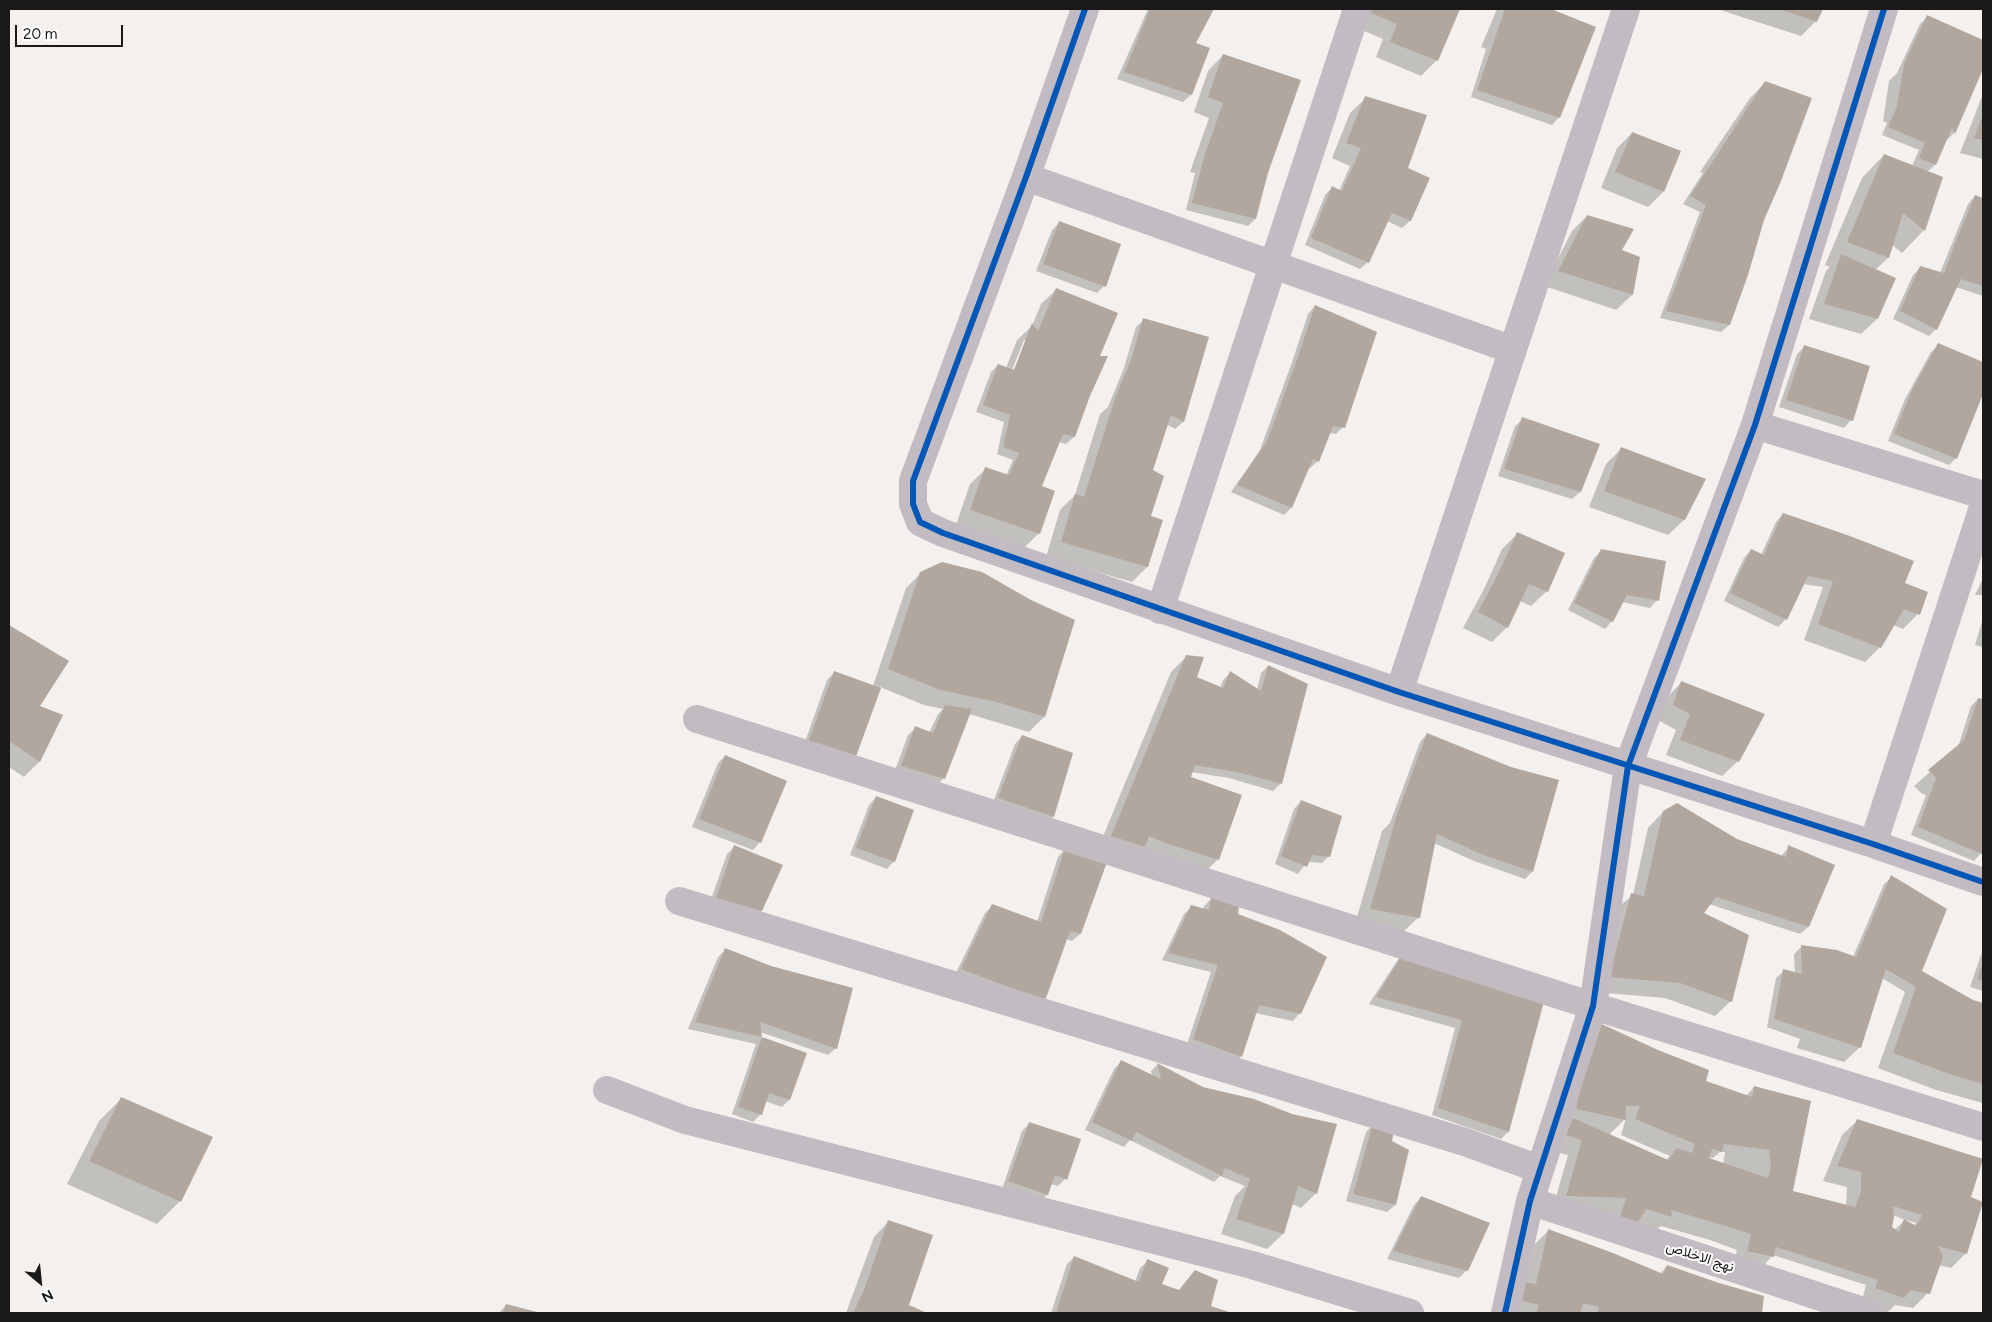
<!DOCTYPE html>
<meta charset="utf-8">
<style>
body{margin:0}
#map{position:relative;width:1992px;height:1322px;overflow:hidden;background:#f3f0ed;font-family:Figtree,sans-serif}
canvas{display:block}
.frame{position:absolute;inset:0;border:10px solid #1b1918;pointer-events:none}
.north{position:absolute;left:15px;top:1257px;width:50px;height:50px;-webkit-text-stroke:4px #fff;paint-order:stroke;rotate:152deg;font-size:14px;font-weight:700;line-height:20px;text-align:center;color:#1b1918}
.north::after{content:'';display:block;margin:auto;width:18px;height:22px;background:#1b1918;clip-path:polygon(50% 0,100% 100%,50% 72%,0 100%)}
.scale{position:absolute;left:15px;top:25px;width:108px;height:22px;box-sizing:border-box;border:2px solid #1b1918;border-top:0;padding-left:6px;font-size:15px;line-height:18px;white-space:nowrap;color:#1b1918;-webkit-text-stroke:4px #fff;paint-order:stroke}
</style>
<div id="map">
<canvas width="1992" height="1322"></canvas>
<div class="frame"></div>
<div class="north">N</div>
<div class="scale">20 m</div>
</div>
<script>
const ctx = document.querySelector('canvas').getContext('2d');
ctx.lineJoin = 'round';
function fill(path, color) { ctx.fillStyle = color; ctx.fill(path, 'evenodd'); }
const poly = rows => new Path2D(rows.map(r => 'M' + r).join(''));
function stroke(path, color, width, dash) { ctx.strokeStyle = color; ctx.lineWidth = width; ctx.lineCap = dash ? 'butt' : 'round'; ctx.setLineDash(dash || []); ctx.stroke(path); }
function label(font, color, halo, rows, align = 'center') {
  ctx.font = font + ' Figtree,Vazirmatn,sans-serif'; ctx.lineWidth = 4; ctx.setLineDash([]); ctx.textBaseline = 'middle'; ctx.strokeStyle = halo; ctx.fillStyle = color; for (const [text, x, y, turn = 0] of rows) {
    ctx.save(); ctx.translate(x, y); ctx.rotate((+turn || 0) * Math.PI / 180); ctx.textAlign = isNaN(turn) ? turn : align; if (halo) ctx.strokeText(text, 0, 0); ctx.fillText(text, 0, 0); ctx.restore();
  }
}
fill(poly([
 [1148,9,1213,9,1194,44,1209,48,1191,95,1183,102,1117,79],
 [1365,9,1458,9,1437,60,1421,76,1376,57,1383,39,1357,28],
 [1497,9,1547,9,1594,27,1559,117,1552,125,1471,97,1486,49,1481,47],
 [1717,9,1822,9,1816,21,1801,36],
 [1927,17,1983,41,1983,66,1954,133,1943,144,1935,165,1927,172,1942,178,1924,230,1902,253,1892,245,1888,258,1875,270,1877,319,1861,334,1809,319,1826,271,1830,267,1825,265,1862,178,1884,155,1912,166,1919,150,1882,135,1887,123,1883,121,1889,81,1897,73,1920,24],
 [1223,55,1267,173,1255,219,1248,226,1186,210,1195,173,1190,172,1209,118,1194,112,1208,71],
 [1766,82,1763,219,1747,275,1729,325,1721,332,1660,318,1700,212,1683,204,1703,173,1700,172,1750,98],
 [1983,94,1983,159,1960,153],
 [1366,98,1407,168,1428,179,1410,221,1402,228,1387,221,1368,262,1360,269,1305,245,1325,195,1333,187,1339,191,1350,166,1332,158,1350,113],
 [1632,133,1663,192,1648,207,1601,188,1617,148],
 [1975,196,1983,199,1983,296,1956,287,1936,329,1929,336,1893,319,1913,275,1920,268,1940,273,1968,204],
 [1587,216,1620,250,1639,258,1632,295,1616,310,1544,286,1572,231],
 [1059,223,1104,286,1097,293,1036,271,1052,230],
 [1057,289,1098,357,1088,396,1074,437,1066,444,1058,442,1041,486,1039,533,1024,548,956,525,970,484,986,469,1006,476,1013,460,997,454,1004,422,976,412,991,372,998,365,1006,368,1017,340,1032,326,1041,304],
 [1024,340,1026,341,1014,370,1012,370],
 [1315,306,1343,427,1336,434,1329,433,1318,461,1310,468,1308,467,1291,508,1284,515,1231,492,1260,450,1291,365,1308,314],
 [1144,320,1208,338,1183,422,1175,429,1166,424,1151,471,1147,567,1132,582,1046,557,1060,510,1075,495,1100,414,1108,407,1124,368,1136,327],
 [1939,345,1983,363,1983,391,1956,458,1949,465,1888,441,1905,399,1931,352],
 [1804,347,1851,420,1844,428,1779,407,1797,354],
 [1523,419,1580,492,1572,499,1498,476,1515,426],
 [1621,449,1705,480,1684,520,1668,535,1589,507,1606,464],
 [1783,514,1903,584,1918,614,1903,629,1893,625,1880,647,1865,662,1804,640,1823,587,1803,584,1786,619,1778,627,1724,601,1744,558,1751,550,1761,555,1776,522],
 [1517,534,1547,591,1531,606,1520,601,1507,627,1492,642,1463,628,1485,587,1502,549],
 [1602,550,1657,600,1650,608,1622,602,1612,621,1605,629,1568,610,1594,558],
 [921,573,1031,601,1074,621,1044,717,1029,732,969,714,943,779,936,786,894,773,908,735,916,728,929,733,938,714,943,709,924,705,880,687,853,762,801,753,827,680,834,673,873,686,906,588],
 [1983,578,1983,595,1975,595],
 [1983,618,1983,647,1975,645],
 [9,626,68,662,38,706,61,715,39,762,24,777,9,767],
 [1187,656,1195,678,1220,688,1223,680,1230,673,1257,690,1261,673,1268,666,1280,784,1273,791,1229,778,1191,772,1189,778,1218,859,1203,874,1097,851,1171,672],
 [1681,683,1738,761,1722,776,1666,755,1676,730,1658,720,1666,698],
 [1978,699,1983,701,1983,848,1981,853,1974,861,1911,835,1926,795,1921,793,1914,786,1958,747,1971,706],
 [1427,734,1532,872,1525,879,1474,861,1434,843,1419,917,1403,932,1355,924,1382,831,1390,823,1420,742],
 [1022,736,1071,754,1053,817,1046,824,992,805,1015,744],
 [725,756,760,842,753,850,692,827,718,763],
 [876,797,894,861,887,869,850,855,869,805],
 [1301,801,1329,856,1322,863,1307,862,1298,874,1275,864,1294,809],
 [1663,812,1781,856,1789,847,1833,865,1808,927,1800,934,1709,904,1702,913,1731,1001,1715,1016,1665,998,1594,992,1616,909,1633,895,1648,828],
 [734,847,782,866,761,911,753,918,709,905,727,854],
 [1065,849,1080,934,1072,941,1066,939,1043,1000,954,977,985,913,992,906,1037,922,1058,857],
 [1892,877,1921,972,1972,1002,1983,1005,1983,1103,1936,1090,1878,1068,1905,992,1882,978,1860,1047,1844,1062,1797,1048,1800,1039,1767,1027,1776,978,1784,971,1795,974,1794,954,1802,946,1853,957,1884,884],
 [1211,899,1237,915,1300,1013,1293,1021,1255,1013,1241,1056,1234,1064,1186,1047,1211,972,1162,960,1184,914,1192,907,1203,910,1204,906],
 [1983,949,1983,991,1970,987],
 [725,950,836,1048,828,1055,760,1032,761,1038,806,1054,789,1100,782,1107,765,1101,761,1114,753,1122,732,1114,756,1044,688,1029,718,957],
 [1399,958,1475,971,1508,1132,1501,1139,1432,1115,1455,1028,1369,1004],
 [1578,1036,1702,1087,1746,1096,1754,1087,1792,1192,1846,1206,1847,1187,1823,1181,1842,1135,1858,1120,1970,1197,1966,1253,1951,1268,1938,1265,1928,1293,1913,1308,1895,1305,1887,1313,1861,1304,1866,1285,1773,1255,1758,1272,1733,1266,1737,1250,1710,1240,1661,1226,1655,1231,1605,1233,1612,1213,1552,1211,1568,1155,1551,1151],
 [1626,1118,1621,1135,1670,1156,1666,1160,1609,1135],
 [1720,1152,1725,1152,1723,1164,1707,1159,1708,1157,1713,1158],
 [1893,1215,1903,1219,1916,1223,1913,1226,1904,1221,1894,1230,1890,1227],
 [1121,1062,1152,1076,1151,1071,1158,1064,1316,1193,1301,1208,1292,1204,1283,1234,1267,1249,1221,1234,1235,1196,1245,1186,1220,1176,1214,1182,1130,1140,1124,1147,1085,1130,1114,1069],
 [121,1099,180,1201,157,1224,67,1184,99,1121],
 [1030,1123,1065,1179,1058,1186,1051,1184,1047,1195,1040,1202,1002,1189,1022,1131],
 [1374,1124,1391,1142,1408,1151,1395,1205,1387,1212,1346,1201,1366,1132],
 [1422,1197,1467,1270,1459,1278,1387,1259,1414,1205],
 [889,1221,907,1306,924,1313,846,1313,874,1237],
 [1548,1231,1660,1274,1667,1266,1719,1284,1763,1297,1760,1313,1502,1313,1533,1246],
 [1074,1257,1135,1282,1140,1268,1148,1261,1160,1284,1206,1312,1211,1307,1229,1313,1051,1313,1067,1264],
 [506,1305,538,1313,499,1313]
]), '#0003');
fill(poly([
 [1150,9,1214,9,1196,43,1210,48,1192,95,1124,72],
 [1372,9,1460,9,1438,61,1390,42,1397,24,1371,13],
 [1505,9,1551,9,1596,27,1560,118,1477,90],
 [1780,9,1823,9,1817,22],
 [1927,15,1983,40,1983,69,1955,134,1952,128,1936,165,1919,158,1925,143,1888,127,1897,106,1904,64],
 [1223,54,1301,80,1268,173,1256,219,1192,203,1204,157,1223,103,1208,97],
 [1765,81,1812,98,1781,181,1764,220,1748,275,1730,325,1666,311,1706,205,1690,196],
 [1365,96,1427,115,1408,168,1430,178,1411,221,1392,213,1369,263,1311,238,1332,186,1342,191,1361,148,1346,143],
 [1983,114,1983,140,1974,138],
 [1632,132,1681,151,1664,192,1615,172],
 [1884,154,1943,177,1925,231,1903,213,1889,258,1847,242],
 [1975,195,1983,198,1983,286,1961,279,1937,330,1900,311,1920,266,1944,273,1956,241],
 [1587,215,1634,229,1622,250,1640,257,1633,295,1558,271],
 [1059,221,1121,244,1106,287,1043,264],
 [1841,254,1896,278,1878,319,1824,304],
 [1056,288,1118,313,1100,356,1108,356,1090,396,1075,437,1063,434,1042,486,1055,491,1040,534,970,510,985,467,1009,475,1019,453,1003,447,1010,415,983,405,998,364,1014,370,1032,323,1038,331],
 [1315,305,1377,332,1345,428,1333,426,1319,462,1313,459,1292,508,1237,485,1267,441,1298,357],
 [1143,318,1209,337,1184,422,1171,415,1153,470,1164,476,1151,516,1163,520,1148,567,1061,542,1075,494,1084,497,1115,398,1131,360],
 [1938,343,1983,362,1983,394,1957,459,1894,434,1912,390],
 [1804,345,1870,366,1853,421,1786,400],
 [1522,417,1600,444,1581,492,1504,469],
 [1621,447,1706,479,1685,520,1604,491],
 [1783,513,1850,536,1914,561,1905,583,1928,592,1920,615,1904,609,1881,648,1818,624,1833,581,1808,576,1787,620,1730,593,1751,549,1764,555],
 [1517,532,1565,553,1548,592,1529,584,1508,628,1478,612,1500,570],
 [1601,549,1666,561,1659,601,1627,595,1613,622,1574,603],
 [942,562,982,572,1031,600,1075,620,1045,717,997,702,940,690,888,669,920,572],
 [9,625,69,661,40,706,63,715,40,762,9,741],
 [1186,655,1204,657,1197,677,1223,688,1230,671,1261,691,1268,665,1308,684,1282,784,1237,772,1195,765,1191,777,1242,795,1219,860,1168,844,1149,836,1145,847,1111,836],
 [834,671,881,688,854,762,807,745],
 [1681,681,1765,714,1739,762,1680,740,1690,714,1673,705],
 [1978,698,1983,699,1982,854,1918,827,1936,778,1928,770,1964,740],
 [945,705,972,709,945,779,901,766,915,726,933,733],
 [1427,733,1511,767,1559,780,1533,872,1481,854,1437,834,1420,918,1370,909,1397,814],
 [1022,735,1073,753,1054,817,998,798],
 [725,755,787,781,761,843,699,819],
 [876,796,914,810,895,862,856,848],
 [1301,800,1342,816,1330,857,1312,855,1307,867,1281,856],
 [1677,803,1737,839,1786,857,1788,845,1835,865,1809,927,1716,897,1704,913,1749,935,1732,1002,1680,983,1609,977,1631,893,1644,896,1663,811],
 [734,845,783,865,762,911,716,898],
 [1065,848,1107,862,1081,934,1070,931,1045,1001,961,969,992,904,1041,922],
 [1891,875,1947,909,1922,971,1973,1000,1983,1003,1983,1084,1952,1075,1893,1053,1916,987,1886,969,1861,1048,1774,1019,1783,969,1802,974,1801,945,1837,950,1856,957],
 [1211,897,1239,907,1238,914,1280,930,1327,957,1301,1014,1259,1005,1242,1057,1193,1039,1218,965,1168,953,1191,905,1209,910],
 [725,948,771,966,853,988,837,1049,760,1022,762,1037,807,1053,790,1100,769,1093,762,1115,738,1107,762,1037,695,1022],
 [1406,949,1546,994,1509,1132,1438,1108,1462,1020,1376,997],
 [1983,961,1983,981,1977,979],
 [1593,1020,1658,1050,1709,1070,1706,1081,1752,1097,1754,1086,1811,1101,1793,1191,1855,1207,1861,1192,1861,1172,1837,1166,1857,1119,1983,1159,1971,1197,1983,1202,1967,1254,1938,1246,1943,1257,1930,1294,1910,1290,1904,1298,1875,1288,1878,1280,1776,1247,1774,1257,1747,1251,1751,1234,1726,1226,1671,1210,1672,1217,1646,1209,1637,1224,1620,1217,1626,1198,1566,1196,1582,1140,1566,1135,1573,1118,1668,1160,1677,1148,1692,1153,1695,1144,1635,1119,1640,1106,1626,1106,1626,1120,1576,1109],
 [1724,1144,1769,1150,1771,1167,1768,1178,1709,1158,1712,1149,1722,1152],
 [1893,1206,1922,1215,1916,1226,1904,1219,1899,1232,1892,1227,1894,1217],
 [1121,1060,1161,1079,1157,1063,1203,1087,1254,1099,1292,1114,1337,1124,1317,1194,1298,1186,1284,1234,1236,1219,1250,1179,1225,1168,1222,1176,1136,1132,1132,1141,1092,1122],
 [121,1097,213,1137,181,1202,89,1161],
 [1029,1122,1081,1139,1067,1180,1055,1175,1048,1195,1008,1181],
 [1373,1123,1394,1131,1392,1141,1409,1150,1396,1205,1353,1194],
 [1421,1196,1490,1223,1468,1271,1393,1251],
 [888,1220,933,1235,909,1305,927,1313,853,1313,864,1290],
 [1548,1229,1613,1253,1663,1274,1667,1265,1719,1283,1764,1296,1762,1313,1597,1313,1599,1307,1583,1303,1580,1313,1536,1313,1539,1305,1515,1299,1522,1282,1536,1284],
 [1074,1256,1139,1282,1147,1259,1169,1268,1162,1284,1179,1290,1195,1270,1218,1280,1211,1306,1232,1313,1056,1313],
 [506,1304,541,1313,503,1313]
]), '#b1a79e');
stroke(poly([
 [1085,9,1026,177,913,481,913,504,920,522,943,533,1399,692,1873,844,1983,882],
 [1026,177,1513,350],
 [1755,425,1983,495],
 [1160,610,1357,9],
 [1399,692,1626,9],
 [697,719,1593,1006,1983,1127],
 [1873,844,1983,507],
 [679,901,1465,1142,1539,1169],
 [607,1090,685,1120,1252,1265,1410,1313],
 [1530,1201,1869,1313],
 [1505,1313,1530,1201,1593,1006,1628,766,1755,425,1884,9]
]), '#c2bbc1', 28);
stroke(poly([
 [1085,9,1026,177,913,481,913,504,920,522,943,533,1399,692,1873,844,1983,882],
 [1505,1313,1530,1201,1593,1006,1628,766,1755,425,1884,9]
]), '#0057b8', 6);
label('14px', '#1b1918', '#fff', [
 ["نهج الاخلاص",1700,1257,18]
]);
</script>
